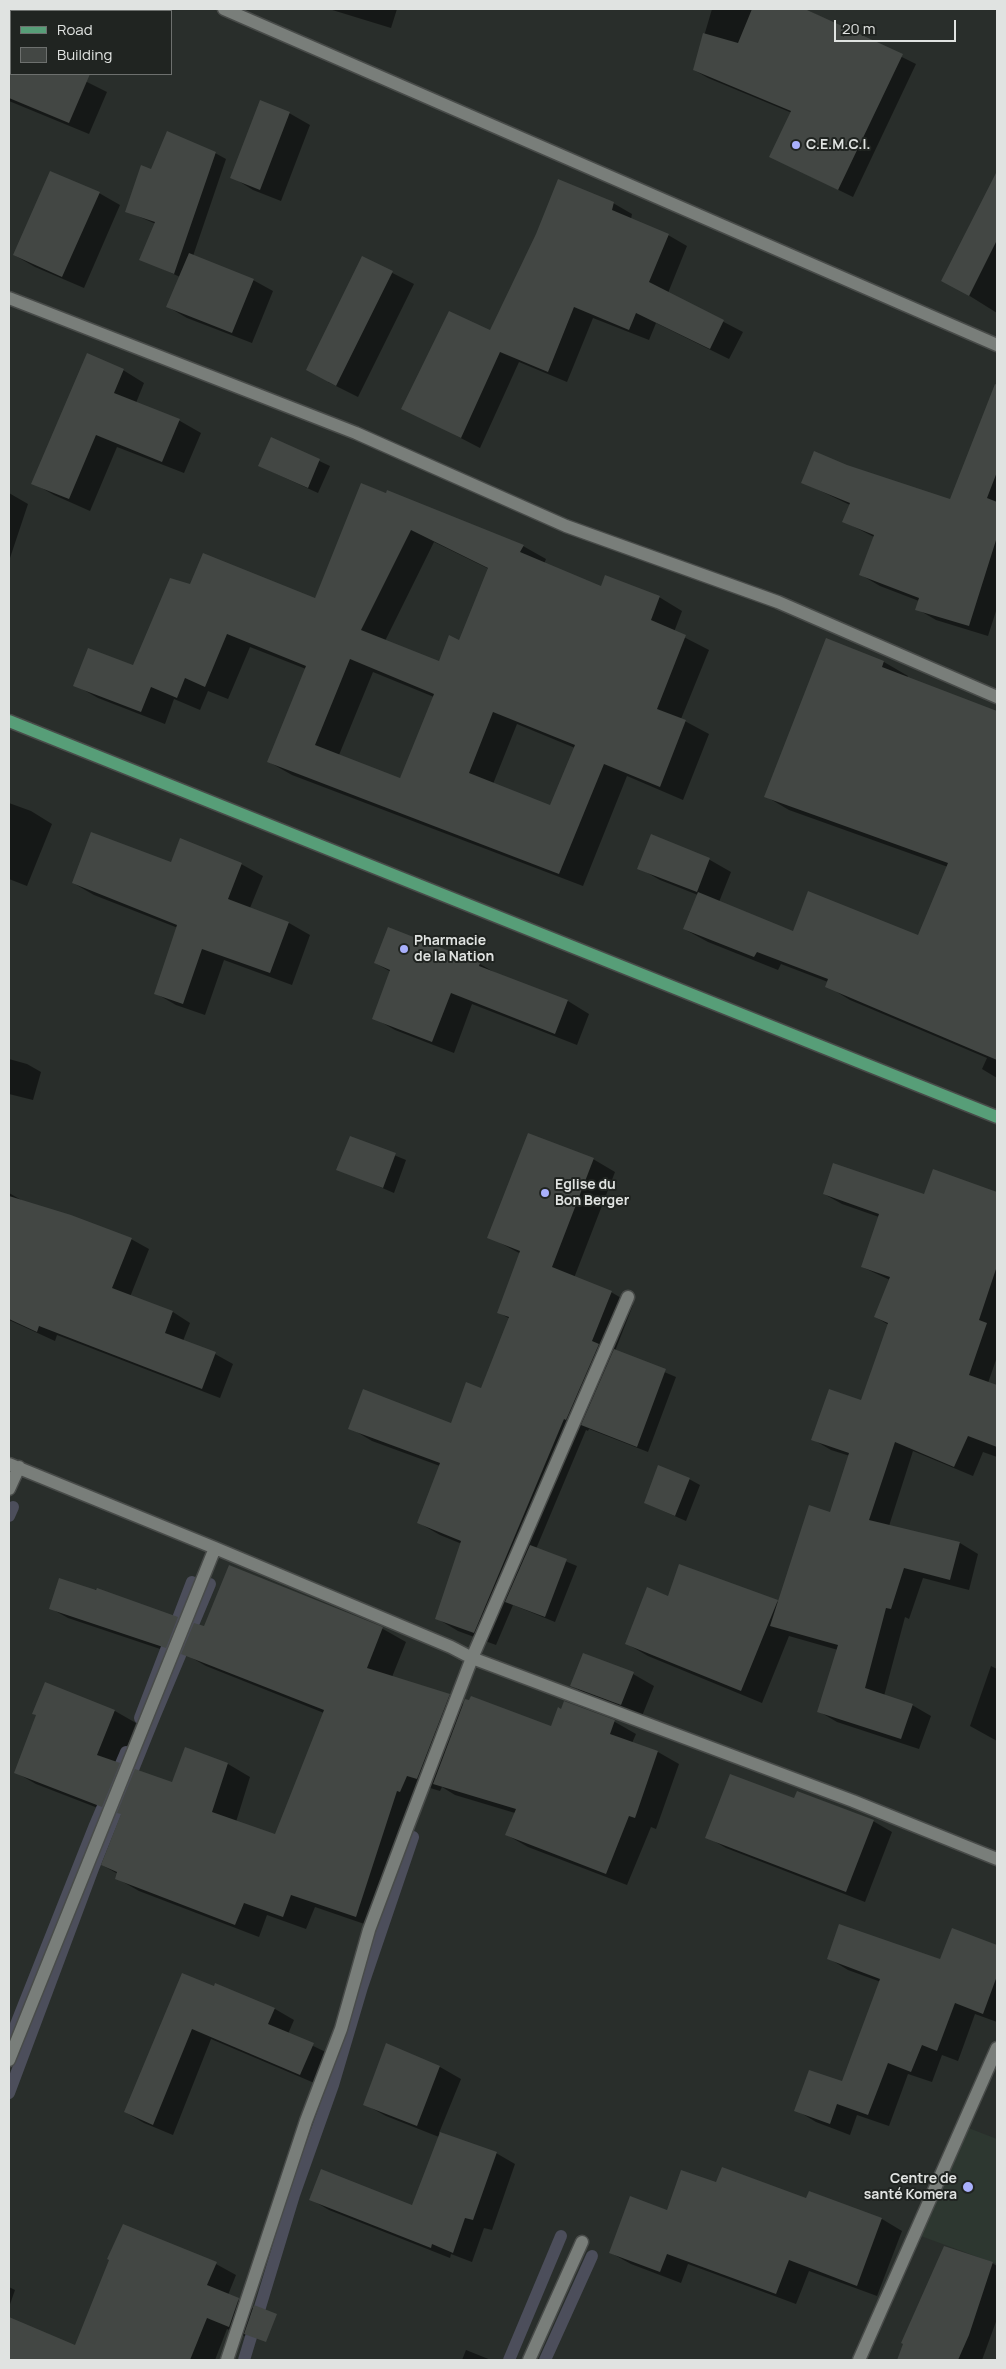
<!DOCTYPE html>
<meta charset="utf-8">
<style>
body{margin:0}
#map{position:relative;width:1006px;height:2369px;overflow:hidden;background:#292e2b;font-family:Manrope,sans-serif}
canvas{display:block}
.frame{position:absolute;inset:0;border:10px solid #e0e3e1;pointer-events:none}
.legend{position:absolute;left:10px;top:10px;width:162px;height:65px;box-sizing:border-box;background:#202421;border:1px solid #6d706e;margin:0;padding:6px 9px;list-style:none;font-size:15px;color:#e0e3e1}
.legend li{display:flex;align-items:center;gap:10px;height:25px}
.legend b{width:25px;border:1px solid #6d706e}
.scale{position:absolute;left:834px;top:20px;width:122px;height:22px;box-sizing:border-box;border:2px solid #e0e3e1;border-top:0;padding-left:6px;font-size:15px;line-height:18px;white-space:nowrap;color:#e0e3e1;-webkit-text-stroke:4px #202421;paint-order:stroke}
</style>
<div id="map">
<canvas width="1006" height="2369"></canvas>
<div class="frame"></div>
<ul class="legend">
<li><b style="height:6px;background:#579e78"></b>Road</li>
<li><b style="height:14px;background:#434744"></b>Building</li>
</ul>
<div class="scale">20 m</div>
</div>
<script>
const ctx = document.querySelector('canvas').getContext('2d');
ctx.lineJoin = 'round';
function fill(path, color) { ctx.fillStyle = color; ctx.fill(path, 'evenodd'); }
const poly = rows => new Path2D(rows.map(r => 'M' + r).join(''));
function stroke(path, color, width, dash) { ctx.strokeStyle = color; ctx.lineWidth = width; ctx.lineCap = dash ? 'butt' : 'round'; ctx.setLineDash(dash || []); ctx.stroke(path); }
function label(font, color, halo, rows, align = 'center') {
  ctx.font = font + ' Manrope,sans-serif'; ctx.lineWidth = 4; ctx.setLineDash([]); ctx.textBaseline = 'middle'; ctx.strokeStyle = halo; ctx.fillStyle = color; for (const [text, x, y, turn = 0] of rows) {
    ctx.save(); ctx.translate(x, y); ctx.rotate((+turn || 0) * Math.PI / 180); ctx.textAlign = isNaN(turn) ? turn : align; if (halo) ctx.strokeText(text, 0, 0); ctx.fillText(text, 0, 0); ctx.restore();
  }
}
fill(poly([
 [966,2127,997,2139,997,2264,918,2235]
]), '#2d3730');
fill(poly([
 [9,9,41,9,40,11,11,11,11,74,71,74,107,92,89,134,9,101],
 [329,9,397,9,391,28],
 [712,9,805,9,916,64,853,197,771,157,792,113,708,78,694,70],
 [289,113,310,125,281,201,253,190,232,177],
 [215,153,226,159,193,256,253,280,273,291,252,343,187,318,168,307,180,277,141,259,156,224,126,211],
 [993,182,997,184,997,313,965,293],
 [99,193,120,205,84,288,35,267,14,255],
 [613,203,632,214,631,219,668,235,687,246,668,293,743,332,729,359,656,323,649,340,593,318,567,382,519,362,480,448,403,408,491,332],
 [363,258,414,284,358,397,328,382],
 [123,370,144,383,136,403,180,421,201,433,184,473,117,447,90,511,54,495,33,483],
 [986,410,997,414,997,608,988,636,936,620,917,609,919,601,880,586,861,575,874,537,843,521,850,505,802,482,847,466,951,501],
 [272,439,330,466,318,493,270,471],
 [362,484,523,546,546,559,544,564,601,587,659,597,682,611,674,632,709,650,681,719,709,734,683,800,627,776,583,886,292,775,269,762,306,669,250,647,228,699,208,691,200,710,174,699,165,724,98,698,75,685,134,667,191,586,315,599],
 [434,542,489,569,460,641,439,663,385,641],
 [373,672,434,697,400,779,339,755],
 [517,724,575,748,551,807,493,784],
 [9,493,28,504,9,561],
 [827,640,884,662,908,676,907,678,997,716,997,1078,982,1069,987,1058,850,1000,827,986,828,982,781,964,778,970,708,942,684,929,698,895,660,880,639,868,651,836,710,860,731,872,719,902,794,933,919,936,948,867,789,810,765,796],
 [9,803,31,811,52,824,27,886,9,879],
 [172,863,241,864,263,876,250,908,289,923,310,935,292,985,224,960,205,1015,176,1005,155,993,178,928,94,895,73,883],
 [389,929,480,964,499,975,568,1001,589,1014,577,1045,472,1004,454,1053,395,1030,374,1018,391,972,375,963],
 [9,1059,27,1064,41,1072,33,1100,9,1094],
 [350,1137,406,1160,394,1193,338,1169],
 [593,1159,615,1172,574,1278,611,1292,633,1305,615,1351,676,1377,648,1452,589,1429,588,1431,586,1430,536,1549,577,1566,555,1622,513,1605,496,1645,458,1631,436,1618,462,1544,440,1535,419,1523,440,1466,372,1441,350,1428,452,1425,482,1389,510,1319,498,1312,521,1254,489,1237],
 [934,1171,997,1193,997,1357,988,1383,997,1387,997,1457,983,1452,973,1476,913,1451,889,1526,960,1543,978,1554,969,1590,923,1578,909,1619,905,1617,884,1696,912,1705,931,1716,919,1749,837,1722,818,1711,838,1650,789,1636,762,1703,648,1656,627,1644,669,1597,779,1602,831,1514,850,1456,831,1450,812,1439,862,1402,889,1325,875,1317,890,1280,862,1267,879,1217,842,1204,824,1194,925,1196],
 [9,1193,23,1201,131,1239,149,1249,130,1297,173,1312,190,1323,183,1341,215,1354,233,1364,220,1398,57,1335,55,1341,9,1320],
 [689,1479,700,1485,686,1521,645,1503],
 [229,1566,383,1629,406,1642,392,1677,449,1695,464,1704,552,1728,565,1703,615,1722,636,1734,632,1743,658,1752,679,1764,656,1829,651,1827,627,1885,528,1847,507,1835,515,1813,455,1795,442,1787,440,1791,430,1788,423,1804,420,1803,379,1929,315,1907,306,1929,267,1915,259,1937,139,1891,116,1878,118,1874,102,1865,121,1817,36,1784,15,1772,37,1716,45,1684,115,1711,136,1723,120,1765,134,1773,173,1783,228,1764,250,1777,236,1822,276,1836,324,1713,206,1666,185,1654,184,1657,68,1618,50,1608,97,1589,178,1618,193,1627,205,1628],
 [991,1666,997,1669,997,1741,970,1726],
 [633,1674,654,1686,642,1716,593,1698,572,1686],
 [795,1800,873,1821,892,1832,865,1902,726,1848,707,1837],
 [953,1929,997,1947,997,2022,975,2014,958,2061,942,2055,932,2082,908,2074,889,2126,857,2115,850,2135,816,2122,796,2110,842,2083,881,1982,848,1970,828,1958,941,1961],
 [216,1984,275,2009,294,2020,288,2034,332,2055,319,2085,211,2039,173,2135,144,2123,125,2112],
 [386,2045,440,2067,461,2079,439,2133,496,2153,515,2164,492,2230,484,2228,472,2262,451,2254,450,2258,329,2210,310,2199,413,2206,439,2137,386,2116,364,2104],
 [717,2184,807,2200,882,2219,902,2231,877,2296,809,2271,796,2304,688,2264,681,2283,631,2264,611,2253,667,2211],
 [992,2263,997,2266,997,2319,982,2360,898,2360,904,2343],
 [216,2264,236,2275,228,2295,258,2311,250,2338,227,2329,215,2360,102,2360,84,2351,81,2360,9,2360,9,2319,75,2347],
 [9,2287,15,2290,9,2307],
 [466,2350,491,2360,462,2360]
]), '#0007');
stroke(poly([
 [9,1516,13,1507],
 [140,1718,192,1582],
 [9,2042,95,1825,126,1752],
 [9,2093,94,1866,155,1715,210,1584],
 [244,2360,294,2195,333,2085,362,1987,413,1837],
 [509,2360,561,2236],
 [545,2360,592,2256]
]), '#4c4e5b', 12);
fill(poly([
 [752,9,805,9,903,54,838,190,769,157,791,111,693,70,703,33,738,43],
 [9,74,90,74,69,123,9,98],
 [260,100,290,112,260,190,230,178],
 [167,131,216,152,174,274,139,260,155,222,125,212,141,165,151,169],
 [50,171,100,192,62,277,13,255],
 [997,171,997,240,969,296,941,281],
 [558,179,614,202,612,210,669,234,649,282,724,320,710,349,636,313,629,330,574,307,548,372,500,352,461,438,401,409,449,311,490,330,536,234],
 [189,253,254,279,232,333,166,307],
 [362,256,393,271,336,386,306,370],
 [87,353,124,369,114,393,180,419,162,462,96,435,69,499,31,484],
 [995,384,997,385,997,472,987,498,997,502,997,537,969,626,915,610,919,598,859,575,874,535,842,522,850,503,801,483,814,451,847,465,950,499],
 [271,437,320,459,308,488,258,466],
 [361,483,386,493,387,490,524,545,520,552,601,586,605,575,660,596,651,620,686,635,657,709,686,720,660,787,604,764,559,874,267,762,306,666,227,634,205,687,185,678,177,698,151,687,141,712,73,686,88,648,133,665,170,578,190,584,203,553,315,598],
 [411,530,488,568,459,640,449,635,439,661,361,630],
 [350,659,434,694,400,778,315,745],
 [493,712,575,745,550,805,469,773],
 [826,638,884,661,882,667,997,711,997,1060,825,987,828,979,757,952,754,957,683,929,698,892,793,931,808,891,918,935,948,863,764,797],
 [91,832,171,862,180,838,242,863,228,899,289,922,270,973,202,949,183,1004,154,994,177,925,72,883],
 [651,834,710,858,697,892,637,869],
 [388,927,480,963,479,966,568,1000,555,1034,451,993,432,1042,372,1019,390,970,374,963],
 [528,1133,594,1158,552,1267,612,1291,592,1341,599,1344,566,1420,564,1419,474,1633,435,1619,461,1541,417,1523,440,1463,348,1429,363,1389,451,1423,466,1382,481,1388,509,1317,497,1313,520,1251,487,1238],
 [350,1136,396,1153,383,1188,336,1170],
 [833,1163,924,1194,933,1169,997,1192,997,1266,979,1320,987,1323,969,1375,997,1385,997,1447,968,1436,954,1467,895,1442,869,1520,960,1542,950,1580,904,1568,891,1609,886,1608,865,1688,913,1704,901,1739,817,1712,838,1645,770,1626,809,1505,830,1512,849,1453,811,1440,829,1389,861,1400,888,1323,874,1317,890,1277,861,1267,879,1214,823,1194],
 [9,1196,71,1215,132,1238,112,1288,173,1311,165,1333,216,1352,202,1389,39,1326,37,1332,9,1319],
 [614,1349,666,1369,637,1447,581,1425],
 [658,1465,690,1478,675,1516,644,1503],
 [530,1545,567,1559,545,1617,505,1602],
 [679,1564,778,1600,741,1691,625,1644,647,1587,668,1596],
 [229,1565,383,1627,367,1668,450,1694,417,1779,407,1776,400,1792,397,1791,356,1917,291,1895,283,1917,244,1903,235,1925,115,1879,117,1872,101,1865,121,1814,117,1813,135,1769,172,1782,185,1747,228,1763,212,1812,275,1834,324,1710,181,1654,194,1623,204,1626],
 [59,1578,96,1590,97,1588,178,1617,166,1648,49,1609],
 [583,1653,634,1672,621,1705,570,1686],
 [45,1682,115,1710,97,1755,120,1763,102,1807,14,1773,36,1715,32,1714],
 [471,1696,551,1726,558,1707,561,1709,564,1701,615,1720,610,1734,658,1751,635,1818,629,1816,606,1874,505,1835,516,1809,433,1784,465,1699,469,1700],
 [730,1774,794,1798,797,1791,874,1820,846,1892,705,1838],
 [839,1924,940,1959,952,1928,997,1945,997,1976,983,2014,955,2003,937,2051,922,2045,911,2072,888,2063,868,2115,837,2104,830,2124,794,2111,809,2070,842,2081,880,1979,827,1959],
 [182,1973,214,1986,215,1983,275,2008,268,2024,314,2043,300,2075,192,2029,153,2125,124,2112],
 [386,2043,440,2066,417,2126,363,2105],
 [440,2132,497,2152,473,2220,465,2218,453,2253,432,2244,431,2248,309,2200,321,2169,412,2205],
 [722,2167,806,2198,809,2191,882,2218,857,2286,789,2260,776,2294,667,2254,660,2272,609,2253,630,2196,667,2210,681,2170,716,2182],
 [123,2224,217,2262,207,2285,239,2298,229,2327,207,2318,190,2360,9,2360,9,2317,75,2345,109,2260,107,2259],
 [944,2246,993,2262,969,2335,958,2360,897,2360,903,2344,901,2343],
 [254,2305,277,2314,266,2342,244,2334]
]), '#434744');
const minor = poly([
 [224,9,997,345],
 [9,298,356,433,566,526,778,602,997,697],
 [9,1464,215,1548,451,1647,472,1658,853,1801,997,1859],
 [9,1489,19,1467],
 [9,2060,215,1548],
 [227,2360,306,2121,341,2029,369,1930,406,1831,472,1658,628,1297],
 [529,2360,582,2242],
 [859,2360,997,2048]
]);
const primary = poly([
 [9,721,997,1117]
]);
stroke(minor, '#484b49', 15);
stroke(primary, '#484b49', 15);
stroke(minor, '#797e7a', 12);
stroke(primary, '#579e78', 12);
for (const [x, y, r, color] of [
 [796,145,5,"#a9b0fc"],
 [404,949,5,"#a9b0fc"],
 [545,1193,5,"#a9b0fc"],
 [968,2187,6,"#a9b0fc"]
]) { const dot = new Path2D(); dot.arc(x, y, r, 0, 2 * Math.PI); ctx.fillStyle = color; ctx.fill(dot); stroke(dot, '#202421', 2); }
label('bold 14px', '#e0e3e1', '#202421', [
 ["C.E.M.C.I.",806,145],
 ["Pharmacie",414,941],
 ["de la Nation",414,957],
 ["Eglise du",555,1185],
 ["Bon Berger",555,1201],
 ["Centre de",957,2179,"right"],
 ["santé Komera",957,2195,"right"]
], 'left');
</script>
